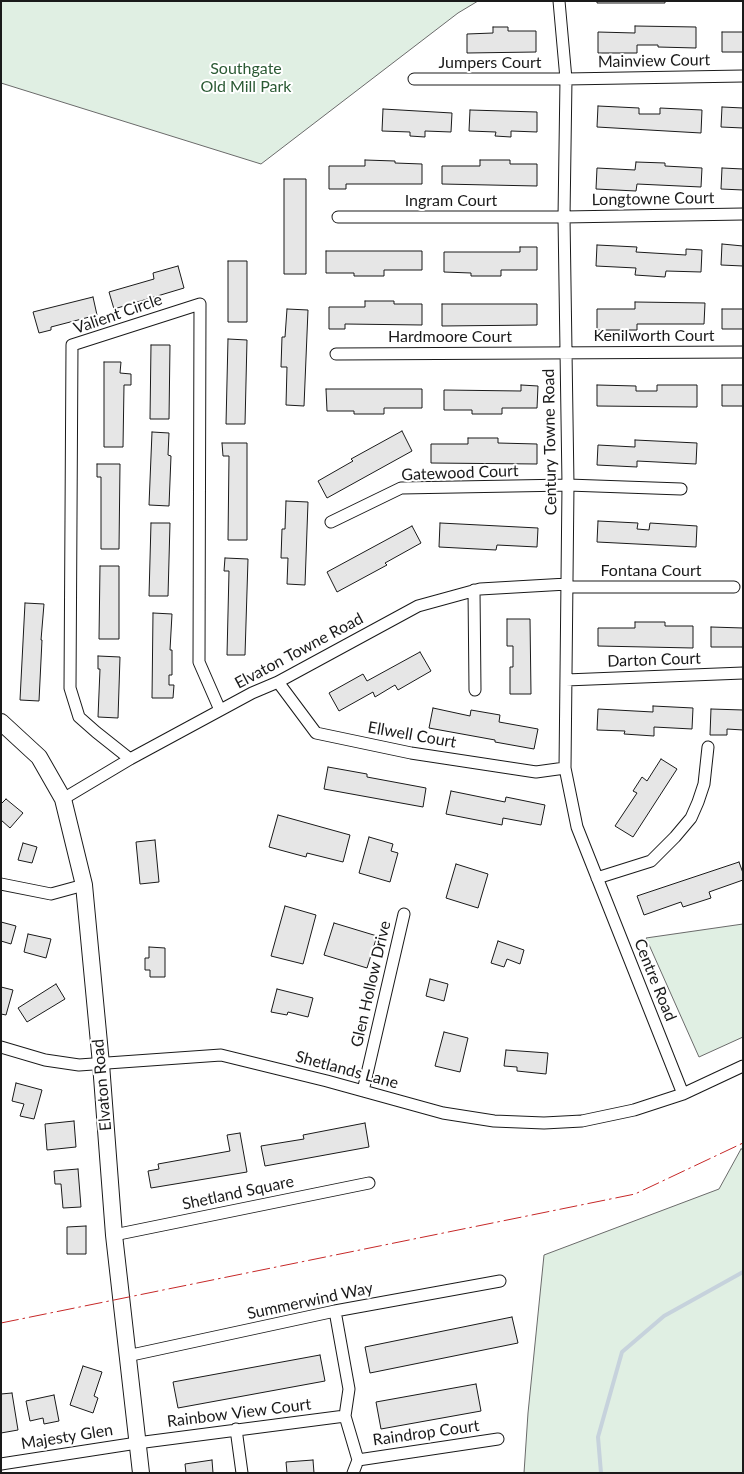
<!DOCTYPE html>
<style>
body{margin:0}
#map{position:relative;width:744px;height:1474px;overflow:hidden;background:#fff;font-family:Lato,sans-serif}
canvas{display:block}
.frame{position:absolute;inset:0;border:2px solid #1a1a1a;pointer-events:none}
</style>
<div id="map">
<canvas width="744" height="1474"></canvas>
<div class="frame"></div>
</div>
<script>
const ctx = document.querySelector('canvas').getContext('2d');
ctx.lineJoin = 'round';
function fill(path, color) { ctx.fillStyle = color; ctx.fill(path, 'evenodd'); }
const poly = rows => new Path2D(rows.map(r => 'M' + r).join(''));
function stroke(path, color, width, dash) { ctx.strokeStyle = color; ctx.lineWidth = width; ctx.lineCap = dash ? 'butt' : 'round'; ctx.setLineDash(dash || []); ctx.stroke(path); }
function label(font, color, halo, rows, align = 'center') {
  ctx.font = font + ' Lato,sans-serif'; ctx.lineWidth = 4; ctx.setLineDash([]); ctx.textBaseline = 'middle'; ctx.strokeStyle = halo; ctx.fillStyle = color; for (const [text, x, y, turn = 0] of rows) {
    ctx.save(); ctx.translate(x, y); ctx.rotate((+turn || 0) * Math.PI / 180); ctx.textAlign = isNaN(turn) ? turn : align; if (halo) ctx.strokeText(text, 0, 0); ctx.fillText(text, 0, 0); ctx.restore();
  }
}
const green = poly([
 [1,1,478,1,458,13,261,164,1,83,1,1],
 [743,924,743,1037,699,1057,646,938,743,924],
 [741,1149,743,1149,743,1473,524,1473,528,1413,544,1255,719,1189,741,1149]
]);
fill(green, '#e0efe3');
stroke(green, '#6a6a6a', 1);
stroke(poly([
 [601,1473,598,1437,622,1352,664,1316,743,1272]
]), '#c6d2dc', 4);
const building = poly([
 [597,1,665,1,665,3,597,3,597,1],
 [635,26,696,27,696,48,658,47,658,45,637,45,637,53,598,53,598,32,635,33,635,26],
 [493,27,508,27,508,31,536,31,536,52,467,53,467,34,493,33,493,27],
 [722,32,743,32,743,52,722,52,722,32],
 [598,106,639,108,639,114,660,114,660,108,702,110,701,133,597,127,598,106],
 [722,107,743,108,743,128,721,127,722,107],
 [383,109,452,113,451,132,425,131,425,137,410,136,410,132,382,131,383,109],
 [470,110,537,112,537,132,511,131,511,137,495,136,496,132,469,131,470,110],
 [365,160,395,161,395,163,422,164,422,184,346,184,346,189,329,189,329,166,365,166,365,160],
 [480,160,510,160,510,164,537,164,537,186,442,184,442,166,480,166,480,160],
 [636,162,665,163,665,166,702,168,701,187,637,184,636,191,596,189,597,168,635,170,636,162],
 [722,168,743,169,743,190,721,189,722,168],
 [284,179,306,179,306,274,284,274,284,179],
 [722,244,743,246,743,266,721,265,722,244],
 [597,245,637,247,636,252,686,255,686,249,702,250,701,272,666,271,665,277,635,275,636,268,596,266,597,245],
 [520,247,537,247,537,270,501,270,501,276,471,276,471,273,444,272,444,252,520,252,520,247],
 [326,251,422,251,422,270,384,270,384,276,354,276,354,273,326,273,326,251],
 [228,261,247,261,247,322,228,322,228,261],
 [178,266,184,288,114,309,109,292,154,279,153,273,178,266],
 [93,297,97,315,51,327,51,330,39,333,33,312,93,297],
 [365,301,394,301,394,304,422,304,422,325,345,324,345,329,329,329,329,307,365,307,365,301],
 [635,302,705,303,704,324,637,324,637,330,597,330,597,309,635,309,635,302],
 [442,304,537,304,537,325,442,326,442,304],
 [287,309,308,310,304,406,286,405,287,367,281,367,282,337,285,337,287,309],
 [722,309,743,309,743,329,722,329,722,309],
 [228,339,247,340,245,424,226,424,228,339],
 [151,345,170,345,169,419,150,419,151,345],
 [104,362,121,362,120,373,131,374,131,385,124,385,123,447,104,447,104,362],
 [521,385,538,386,537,408,502,408,502,414,472,414,472,410,444,410,444,390,521,391,521,385],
 [597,385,636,386,636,391,657,391,657,385,697,385,697,407,597,406,597,385],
 [722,385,743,385,743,406,722,406,722,385],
 [326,389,422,389,422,408,384,408,384,414,354,414,354,411,327,411,326,389],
 [402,431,412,451,327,498,318,481,353,461,351,459,402,431],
 [152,432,169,433,168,455,171,456,169,506,149,505,152,432],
 [468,438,498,438,498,443,537,444,537,464,431,463,431,444,468,444,468,438],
 [635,440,697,443,696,464,637,461,637,467,597,465,598,445,635,447,635,440],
 [222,443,247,443,247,540,228,540,229,456,223,456,222,443],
 [97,464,120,464,119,549,101,549,101,477,97,477,97,464],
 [286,501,308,502,305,585,287,584,288,558,281,558,282,529,285,529,286,501],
 [598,521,638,523,637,529,649,530,650,523,697,526,696,547,597,542,598,521],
 [151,523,170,523,168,596,149,596,151,523],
 [440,523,538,528,537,547,497,545,496,550,439,547,440,523],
 [412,526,421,543,385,563,387,565,337,592,327,572,412,526],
 [225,558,248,559,245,655,227,655,229,571,224,571,225,558],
 [100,566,119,566,119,639,99,639,100,566],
 [25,603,44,604,41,640,42,640,39,701,20,700,25,603],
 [153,613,172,614,170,650,172,650,172,675,169,675,169,685,174,685,173,698,152,698,153,613],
 [507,619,530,619,531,694,510,694,510,667,513,667,513,646,507,646,507,619],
 [635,622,665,622,665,626,693,626,693,648,598,646,598,628,635,628,635,622],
 [711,627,743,628,743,647,711,647,711,627],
 [420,652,431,671,398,690,395,685,375,697,373,692,339,711,329,693,363,674,367,681,420,652],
 [98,656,120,657,118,718,98,717,100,669,98,669,98,656],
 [653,706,693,708,692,729,654,727,654,736,624,734,625,731,597,730,598,709,653,712,653,706],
 [433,708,470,716,471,710,500,715,499,722,538,729,534,749,495,742,495,740,429,728,433,708],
 [711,709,743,710,743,730,727,729,727,735,710,735,711,709],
 [661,759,677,769,633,837,615,826,637,793,633,791,642,777,647,781,661,759],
 [328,767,367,774,367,777,426,788,423,807,324,789,328,767],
 [451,791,505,802,506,797,545,805,541,825,503,818,502,825,446,814,451,791],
 [6,799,23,813,10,828,1,820,1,804,6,799],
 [278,815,350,835,343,862,307,853,306,857,269,847,278,815],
 [369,837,393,844,391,851,398,853,390,882,359,873,369,837],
 [155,840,159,882,140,884,136,842,155,840],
 [23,843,37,847,32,863,18,860,23,843],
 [739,862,743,873,743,880,709,892,711,898,683,907,681,902,644,915,637,896,739,862],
 [456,864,488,874,478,908,446,898,456,864],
 [285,906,316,915,303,964,271,956,285,906],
 [1,922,16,926,11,944,1,941,1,922],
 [334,923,377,936,367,968,324,955,334,923],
 [28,934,51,939,46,958,24,952,28,934],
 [498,941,524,950,520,964,507,959,504,967,491,963,498,941],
 [149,947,165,948,165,977,150,977,150,970,145,970,145,958,149,958,149,947],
 [430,979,448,984,444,1001,426,996,430,979],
 [56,984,65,999,27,1022,18,1008,56,984],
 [1,987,13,990,6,1015,1,1014,1,987],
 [277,989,313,998,308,1017,288,1012,287,1015,271,1012,277,989],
 [444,1032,468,1038,460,1072,435,1066,444,1032],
 [506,1050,548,1053,546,1074,517,1071,517,1067,504,1066,506,1050],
 [16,1083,42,1090,34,1119,20,1116,24,1104,12,1101,16,1083],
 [74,1121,76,1147,47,1150,45,1124,74,1121],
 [365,1123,369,1147,265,1166,261,1146,304,1139,303,1135,365,1123],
 [240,1133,247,1172,151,1188,148,1171,159,1169,158,1164,230,1151,227,1135,240,1133],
 [78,1169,81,1207,63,1208,61,1184,55,1184,54,1171,78,1169],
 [86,1226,86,1254,67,1254,67,1227,86,1226],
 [512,1317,518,1343,370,1373,365,1347,512,1317],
 [320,1355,325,1381,178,1408,173,1382,320,1355],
 [83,1366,102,1372,94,1396,98,1398,93,1413,70,1405,83,1366],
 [476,1384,481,1411,381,1429,376,1402,476,1384],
 [12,1393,18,1430,1,1433,1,1394,12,1393],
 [54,1395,59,1421,44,1424,43,1418,30,1421,26,1401,54,1395],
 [212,1460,213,1473,186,1473,185,1464,212,1460],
 [313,1460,314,1473,287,1473,286,1462,313,1460]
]);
fill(building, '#e6e6e6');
stroke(building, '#1a1a1a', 1);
const street = poly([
 [559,1,566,79,564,217,568,485,565,768,577,827,683,1094],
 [414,79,566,79,743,76],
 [338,217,564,217,743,214],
 [336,354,743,352],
 [331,522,401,488,568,485,681,489],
 [567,587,734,587],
 [474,590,475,690],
 [566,680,743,673],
 [278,682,316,733,411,753,536,772,565,768],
 [130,759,96,732,79,717,70,688,72,345,200,304,199,662,220,710],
 [63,799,130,759,252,693,278,682,418,606,480,589,567,584],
 [597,878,651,861,675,837,691,818,698,802,704,784,708,747],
 [1,884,51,894,84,885],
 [1,1047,45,1060,79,1065,221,1055,327,1081,443,1113,494,1121,544,1123,582,1121,634,1110,683,1094,743,1066],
 [363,1091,404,914],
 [114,1235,369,1183],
 [335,1311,349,1389,345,1416,358,1460,353,1473],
 [127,1356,335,1311,500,1281],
 [236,1429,242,1473],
 [358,1460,498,1439],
 [1,1464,137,1443,345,1416]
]);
const secondary = poly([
 [1,722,39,757,63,799,84,885,101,1064,114,1235,141,1473]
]);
stroke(street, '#1a1a1a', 13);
stroke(secondary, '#1a1a1a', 18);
stroke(street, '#fff', 11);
stroke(secondary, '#fff', 16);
stroke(poly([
 [1,1323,635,1194,743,1143]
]), '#c62828', 1, [18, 4, 2.5, 4]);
label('16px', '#1a1a1a', '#fff', [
 ["Mainview Court",654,61,-1],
 ["Jumpers Court",490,63],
 ["Longtowne Court",653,199,-1],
 ["Ingram Court",451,201],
 ["Valient Circle",118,314,-19],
 ["Kenilworth Court",654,336],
 ["Hardmoore Court",450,337],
 ["Century Towne Road",550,442,-91],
 ["Gatewood Court",460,473,-2],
 ["Fontana Court",651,571],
 ["Elvaton Towne Road",299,651,-28],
 ["Darton Court",654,660,-2],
 ["Ellwell Court",412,735,10],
 ["Centre Road",655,980,68],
 ["Glen Hollow Drive",371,984,-77],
 ["Shetlands Lane",347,1070,15],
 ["Elvaton Road",102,1085,-95],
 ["Shetland Square",238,1193,-12],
 ["Summerwind Way",310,1301,-12],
 ["Rainbow View Court",239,1413,-7],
 ["Raindrop Court",426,1433,-8],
 ["Majesty Glen",67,1437,-9]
]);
label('16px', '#2b5a34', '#fff', [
 ["Southgate",246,69],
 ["Old Mill Park",246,87]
]);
</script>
